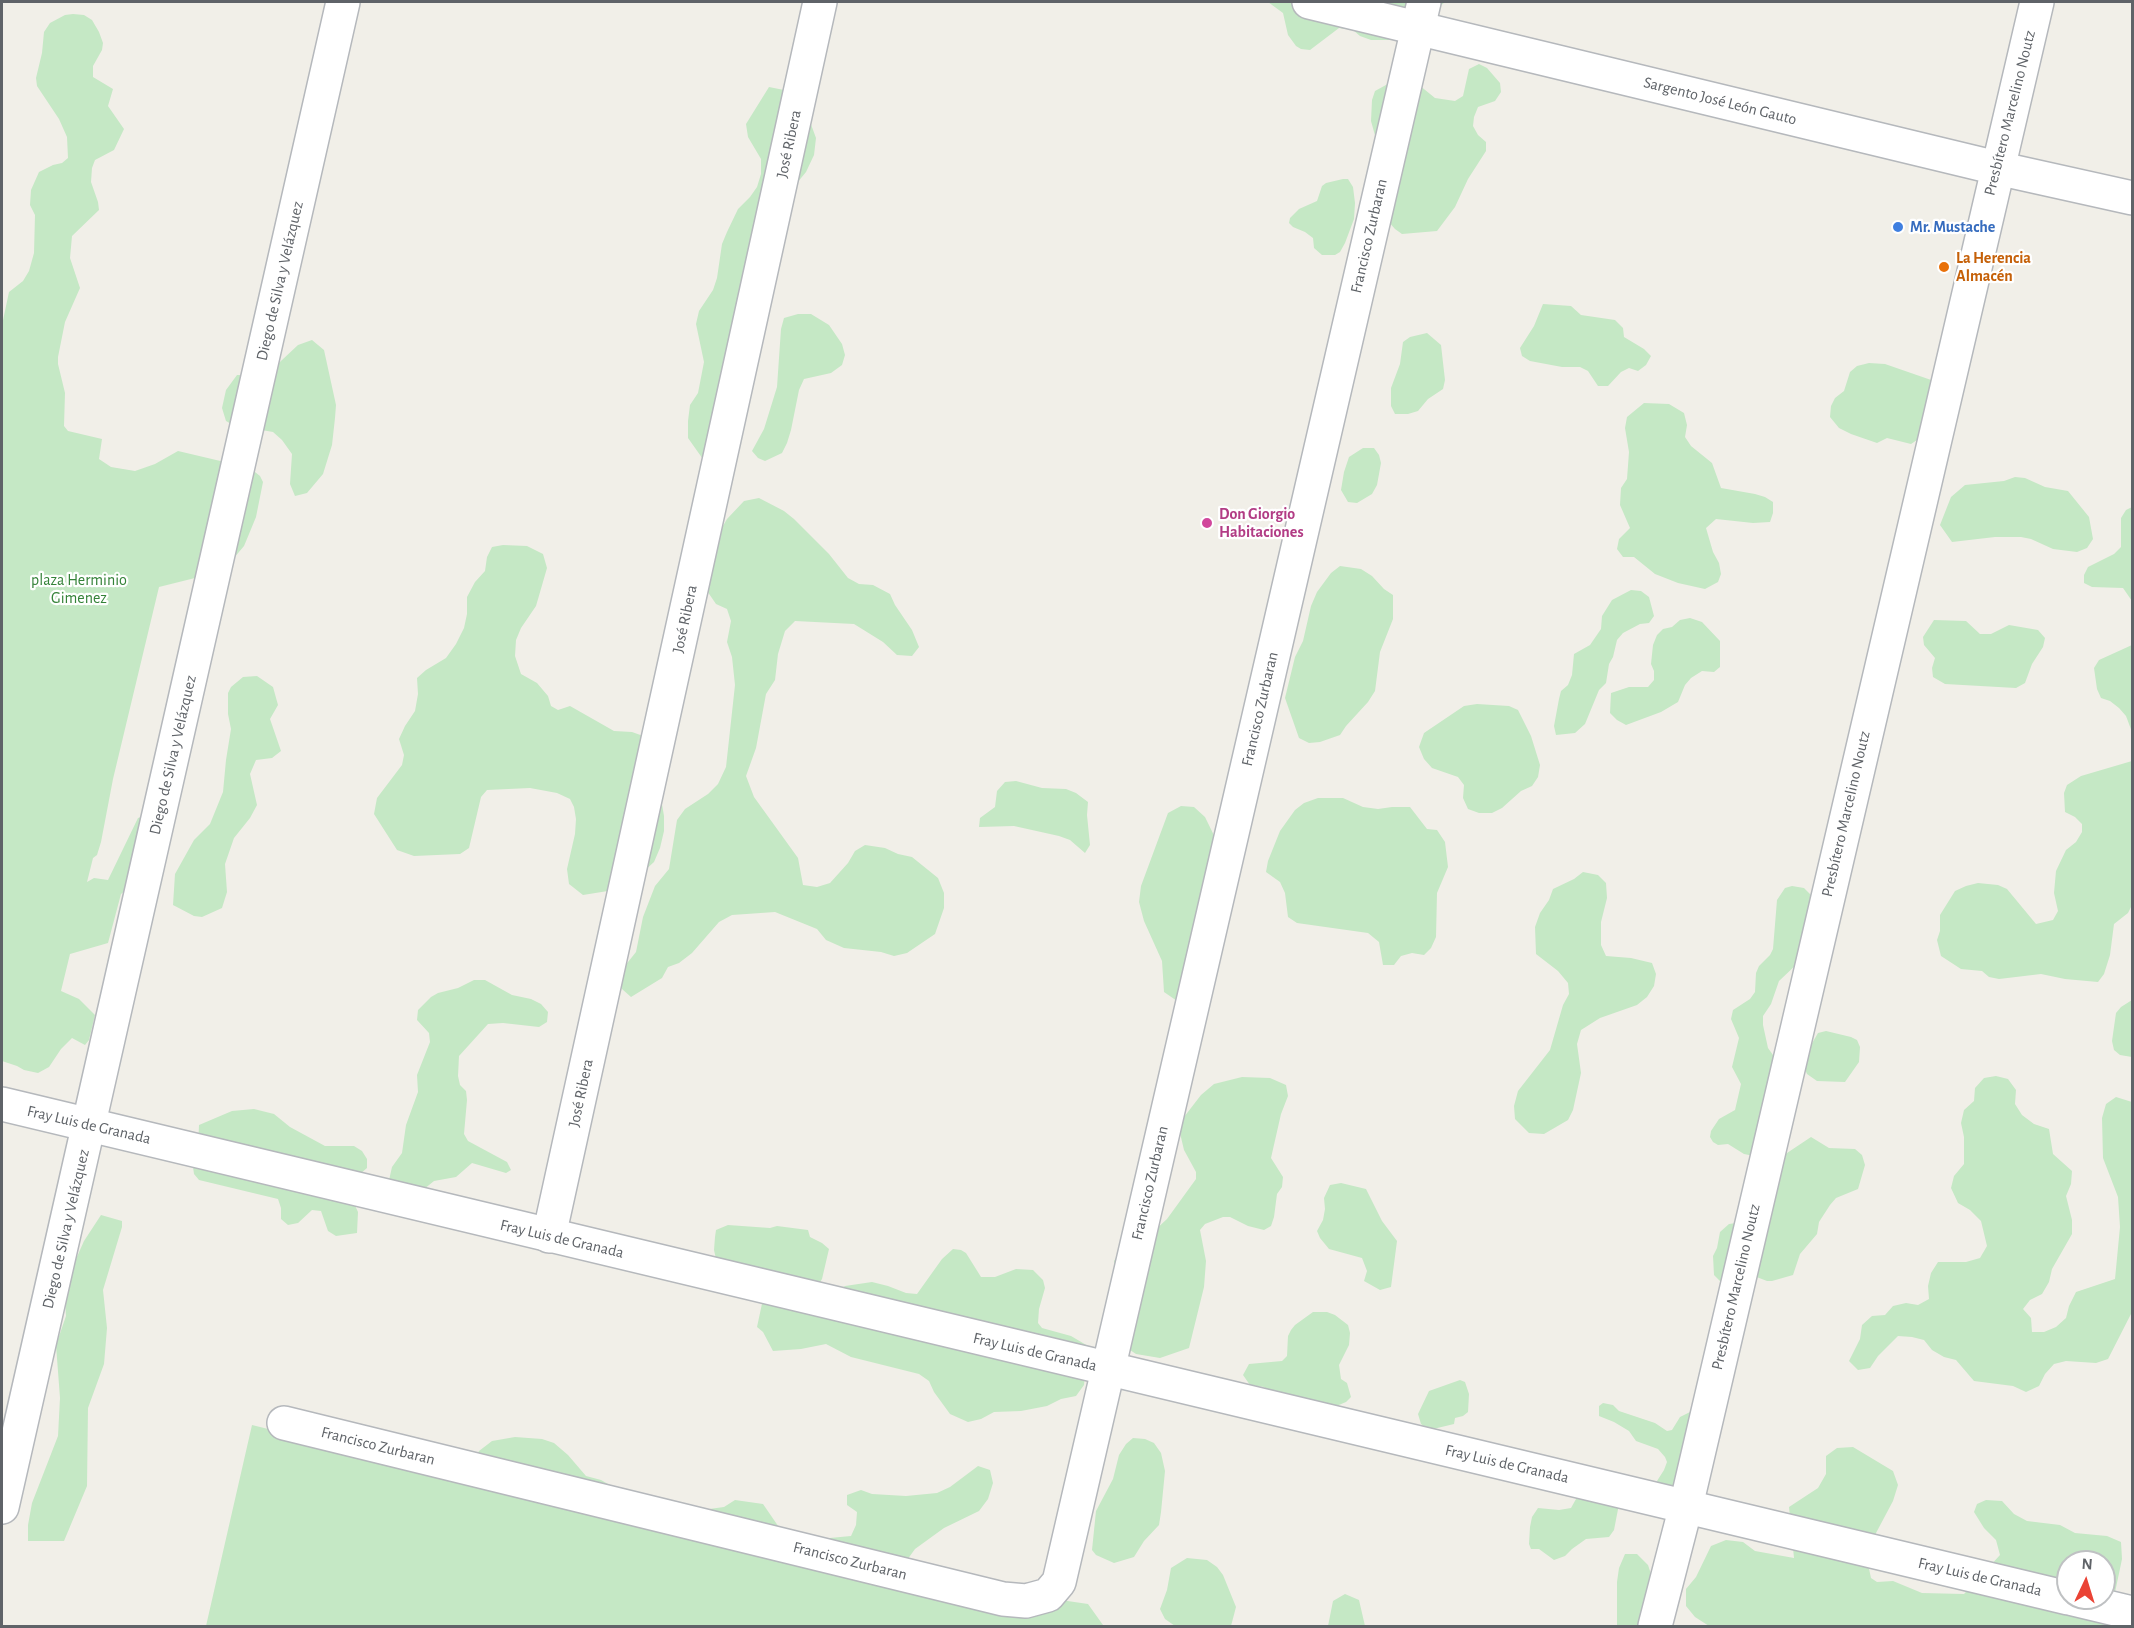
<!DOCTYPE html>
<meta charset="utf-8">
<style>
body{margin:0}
#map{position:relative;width:2134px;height:1628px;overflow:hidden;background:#f1efe8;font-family:"Alegreya Sans",sans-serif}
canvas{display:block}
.frame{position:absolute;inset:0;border:3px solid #5f6368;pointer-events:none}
.north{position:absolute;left:2056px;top:1550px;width:60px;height:60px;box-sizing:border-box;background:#fff;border:2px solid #bfc1c3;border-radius:50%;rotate:4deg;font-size:16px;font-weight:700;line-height:24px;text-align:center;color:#5f6368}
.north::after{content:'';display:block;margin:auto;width:21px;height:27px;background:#ea4335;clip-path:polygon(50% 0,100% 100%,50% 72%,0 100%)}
</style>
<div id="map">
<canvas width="2134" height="1628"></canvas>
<div class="frame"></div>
<div class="north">N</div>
</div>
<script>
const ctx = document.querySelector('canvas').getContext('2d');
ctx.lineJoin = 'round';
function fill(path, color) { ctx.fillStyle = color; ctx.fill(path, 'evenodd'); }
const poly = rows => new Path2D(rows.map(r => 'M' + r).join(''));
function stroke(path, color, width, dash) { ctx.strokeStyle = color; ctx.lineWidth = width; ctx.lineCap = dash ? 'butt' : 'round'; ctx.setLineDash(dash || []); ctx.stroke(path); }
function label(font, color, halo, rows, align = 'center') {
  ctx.font = font + ' "Alegreya Sans",sans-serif'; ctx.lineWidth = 4.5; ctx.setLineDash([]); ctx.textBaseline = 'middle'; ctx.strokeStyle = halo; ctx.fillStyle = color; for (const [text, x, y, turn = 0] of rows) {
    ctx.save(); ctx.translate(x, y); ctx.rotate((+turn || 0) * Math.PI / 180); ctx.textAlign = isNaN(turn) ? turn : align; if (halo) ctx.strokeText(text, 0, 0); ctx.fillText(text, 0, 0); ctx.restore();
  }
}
fill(poly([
 [1268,2,1445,2,1431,14,1389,40,1371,40,1360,36,1353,30,1339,28,1310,50,1301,49,1296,46,1288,35,1283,13],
 [73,14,84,15,92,20,99,32,103,43,102,50,93,66,93,77,113,89,108,106,124,129,114,150,95,160,92,168,91,182,98,202,99,210,72,236,70,258,80,288,65,322,58,357,58,364,65,393,64,426,68,431,102,439,99,459,111,467,135,471,155,464,178,451,250,468,260,476,263,482,256,517,249,534,244,546,223,571,159,587,113,779,101,842,97,855,93,858,87,882,94,878,108,880,138,818,144,816,134,884,121,894,108,943,70,954,61,991,79,999,95,1015,89,1040,85,1045,72,1038,61,1049,49,1067,38,1073,24,1070,17,1066,2,1061,2,325,9,292,23,281,29,271,34,253,35,215,30,205,31,190,39,172,53,165,62,163,68,158,67,137,59,119,37,86,36,78,42,53,44,32,50,23,65,15],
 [1479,64,1487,68,1500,83,1501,92,1495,101,1478,107,1474,117,1473,126,1478,135,1486,142,1486,151,1468,179,1455,207,1437,231,1402,234,1395,229,1387,220,1381,157,1371,121,1372,100,1375,91,1395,80,1414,81,1435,98,1455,101,1463,96,1469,69],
 [769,87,784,90,805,108,816,138,814,155,806,172,797,183,705,462,688,438,688,421,690,405,698,393,704,362,696,324,699,311,713,290,717,278,722,244,727,232,738,209,750,197,757,187,761,174,761,159,748,137,746,124],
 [1343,179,1348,179,1353,187,1355,203,1354,219,1345,243,1340,252,1335,255,1322,255,1314,248,1313,238,1305,232,1293,227,1289,223,1290,218,1299,209,1317,201,1322,186,1326,183],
 [1543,304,1571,306,1581,315,1615,320,1623,328,1624,337,1644,349,1651,356,1646,365,1638,371,1629,368,1621,372,1608,386,1598,386,1588,371,1580,367,1562,367,1530,361,1522,356,1520,348,1534,326],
 [798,314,811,314,829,325,842,344,845,355,842,365,831,373,804,379,799,390,791,430,787,443,782,453,765,461,758,458,752,451,764,429,777,387,781,329,784,318],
 [1427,333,1441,345,1445,380,1443,389,1428,399,1418,411,1408,414,1395,414,1391,406,1391,388,1400,364,1403,342,1410,337],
 [312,340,324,350,336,405,335,418,332,445,323,474,307,493,295,496,290,484,292,454,282,440,273,432,233,425,226,421,222,408,226,390,237,375,266,375,298,345],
 [1869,363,1885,364,1934,381,1920,438,1911,444,1887,438,1877,443,1851,434,1839,428,1830,417,1831,406,1835,398,1844,391,1850,372,1857,366],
 [1644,403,1669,404,1684,413,1687,425,1685,437,1691,446,1712,463,1721,488,1755,494,1765,497,1773,502,1773,513,1770,522,1753,523,1716,519,1706,528,1713,552,1719,563,1721,574,1718,582,1705,589,1678,583,1655,574,1634,557,1623,557,1617,549,1619,539,1630,528,1620,505,1621,488,1627,479,1629,452,1625,428,1627,417],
 [1363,448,1374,448,1379,455,1381,463,1377,485,1372,494,1357,503,1348,502,1341,490,1344,472,1349,457],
 [2015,477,2025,478,2045,487,2068,491,2089,517,2093,539,2087,548,2077,552,2053,549,2031,539,2021,537,1995,537,1952,542,1940,525,1951,497,1965,485,2004,481],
 [759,498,784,511,794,519,829,554,848,578,859,584,873,585,890,594,895,605,912,630,919,647,912,656,897,655,883,642,854,624,795,621,785,631,778,654,775,680,766,694,756,748,746,776,754,797,798,858,803,885,817,887,830,883,848,863,855,851,865,845,885,848,898,854,912,857,938,878,944,893,944,908,935,934,907,953,894,956,881,952,844,948,826,940,817,929,775,912,732,915,719,922,692,953,679,963,668,967,662,978,631,997,622,989,620,972,636,952,643,917,655,886,669,869,677,820,685,809,708,794,718,784,726,767,735,685,732,657,727,642,731,621,727,609,716,604,703,585,720,531,727,519,744,501],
 [2132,507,2132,601,2123,588,2092,587,2084,583,2084,575,2088,567,2114,554,2121,547,2121,518,2126,510],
 [503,545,527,546,543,554,547,568,536,606,521,628,516,640,515,656,521,674,537,683,548,696,551,706,558,710,570,706,614,731,632,732,646,737,658,781,664,816,664,831,660,848,654,862,643,872,614,890,583,895,569,884,567,869,575,834,576,819,574,807,570,799,557,793,530,788,487,790,481,797,469,848,460,854,414,856,397,850,374,814,377,798,402,765,404,755,399,739,405,726,415,711,418,694,417,678,426,670,446,658,456,644,464,628,467,614,467,597,475,582,485,571,487,557,492,547],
 [1340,566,1361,569,1372,576,1384,589,1393,595,1393,619,1380,652,1375,691,1368,702,1346,726,1340,735,1320,742,1309,743,1299,738,1285,698,1295,657,1303,641,1311,606,1317,592,1331,573],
 [1631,590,1641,591,1649,597,1654,616,1649,623,1640,624,1623,633,1617,640,1613,657,1609,664,1606,683,1599,690,1585,724,1575,733,1556,735,1554,726,1559,699,1561,691,1568,685,1572,675,1574,654,1590,645,1601,629,1602,616,1612,600],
 [1690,618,1702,622,1720,641,1720,667,1714,672,1702,671,1691,678,1685,685,1678,702,1661,712,1626,725,1617,720,1610,713,1611,693,1629,687,1648,687,1654,680,1654,671,1651,664,1653,645,1657,635,1663,629,1672,627,1680,620],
 [1934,620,1966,621,1980,634,1991,634,2009,625,2038,630,2045,638,2043,647,2032,664,2025,683,2016,688,1945,684,1933,677,1932,668,1935,658,1924,645,1923,637],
 [2132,645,2132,732,2126,716,2119,708,2110,701,2101,698,2097,689,2094,668,2099,660],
 [257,676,273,687,278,705,270,719,281,751,272,758,256,760,250,774,257,805,250,818,234,838,225,864,227,892,222,908,202,917,194,916,173,905,175,874,194,840,210,824,223,792,226,760,231,729,228,714,228,693,231,687,243,677],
 [1477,704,1509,706,1518,710,1531,736,1540,765,1538,777,1532,786,1521,791,1502,808,1492,813,1479,813,1468,809,1463,798,1464,785,1458,777,1432,768,1424,759,1419,747,1424,733,1464,706],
 [2132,761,2132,905,2128,913,2114,924,2110,955,2104,974,2098,982,2065,979,2041,974,1999,979,1989,977,1982,971,1961,969,1941,956,1937,940,1940,931,1940,915,1955,891,1966,886,1978,883,1998,885,2007,889,2036,924,2053,920,2058,911,2054,893,2056,871,2066,850,2076,842,2082,832,2082,824,2075,817,2065,812,2064,793,2067,785,2081,776],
 [1016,781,1042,788,1066,789,1076,793,1088,802,1087,815,1090,845,1085,853,1070,840,1059,836,1014,826,979,827,980,818,995,807,997,791,1005,782],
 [1318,798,1343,798,1363,807,1378,809,1392,807,1410,807,1427,829,1437,830,1445,842,1448,867,1437,893,1436,937,1431,948,1424,955,1412,953,1401,956,1394,965,1383,965,1379,942,1368,933,1297,923,1288,917,1285,893,1280,882,1266,872,1268,861,1280,831,1295,810,1304,803],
 [1181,806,1194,807,1205,817,1226,860,1180,1003,1164,992,1162,961,1144,921,1139,902,1141,886,1168,813],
 [1583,872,1598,875,1606,883,1607,898,1601,922,1601,945,1606,956,1631,958,1652,963,1656,974,1654,986,1647,997,1637,1005,1600,1018,1581,1030,1577,1044,1581,1073,1573,1110,1568,1120,1544,1134,1529,1133,1515,1119,1514,1106,1518,1091,1550,1050,1563,1005,1569,994,1568,983,1558,971,1536,954,1535,927,1540,913,1549,900,1553,889,1574,879],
 [1792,886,1804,888,1813,897,1797,964,1779,981,1771,1004,1763,1016,1763,1025,1768,1048,1778,1062,1754,1156,1744,1154,1728,1144,1718,1145,1713,1142,1710,1137,1711,1131,1719,1119,1735,1110,1741,1084,1732,1067,1739,1038,1731,1019,1733,1010,1750,999,1755,992,1756,973,1759,966,1770,955,1773,949,1777,900,1785,888],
 [474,980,485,980,512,995,531,999,541,1004,548,1012,547,1022,539,1027,503,1023,488,1024,459,1056,458,1076,460,1085,466,1091,467,1100,464,1134,468,1141,507,1162,511,1170,506,1173,472,1163,456,1177,434,1181,408,1202,385,1198,392,1167,402,1153,406,1125,418,1092,417,1075,430,1042,429,1033,417,1020,418,1010,431,997,438,993,458,988],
 [2132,1000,2132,1057,2120,1055,2114,1050,2112,1041,2116,1013,2121,1007],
 [1826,1031,1851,1037,1857,1040,1860,1047,1859,1062,1845,1082,1817,1081,1807,1074,1804,1067,1807,1052,1818,1033],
 [1996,1076,2008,1079,2016,1090,2015,1104,2022,1115,2034,1124,2049,1129,2053,1154,2072,1171,2071,1184,2066,1196,2072,1220,2072,1234,2052,1269,2049,1282,2042,1294,2030,1300,2023,1309,2031,1318,2032,1332,2044,1332,2056,1327,2066,1318,2069,1306,2076,1292,2115,1279,2120,1227,2118,1197,2103,1158,2102,1118,2106,1104,2116,1097,2132,1102,2132,1312,2108,1359,2096,1363,2066,1361,2054,1364,2045,1374,2039,1386,2026,1392,2013,1386,1974,1381,1956,1360,1944,1357,1932,1350,1924,1340,1912,1337,1898,1336,1878,1356,1870,1368,1858,1370,1849,1361,1860,1339,1862,1325,1872,1316,1885,1315,1893,1306,1906,1303,1918,1305,1929,1299,1928,1286,1931,1273,1938,1262,1966,1262,1980,1258,1987,1246,1981,1221,1970,1210,1958,1203,1951,1188,1954,1176,1964,1164,1964,1137,1961,1123,1964,1110,1974,1101,1975,1088,1984,1078],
 [1242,1077,1270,1078,1286,1085,1288,1096,1281,1114,1271,1158,1283,1177,1282,1187,1277,1194,1274,1217,1271,1226,1264,1230,1248,1226,1230,1217,1223,1217,1205,1224,1200,1230,1206,1261,1204,1287,1189,1348,1160,1358,1136,1354,1130,1350,1127,1342,1114,1261,1121,1250,1153,1232,1167,1219,1196,1179,1196,1172,1184,1150,1180,1133,1181,1125,1184,1117,1201,1095,1214,1084],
 [254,1109,274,1114,290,1127,325,1146,354,1146,362,1151,367,1159,367,1168,346,1186,358,1212,357,1233,336,1236,328,1231,321,1211,312,1210,298,1223,288,1225,281,1219,281,1208,278,1199,199,1180,194,1174,192,1160,198,1148,199,1125,232,1111],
 [1811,1137,1829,1148,1855,1149,1862,1155,1865,1165,1858,1189,1836,1198,1830,1205,1819,1222,1817,1234,1800,1254,1793,1275,1772,1281,1767,1281,1754,1276,1728,1282,1720,1281,1714,1275,1713,1256,1717,1248,1720,1232,1729,1224,1736,1223,1781,1157],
 [1341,1183,1366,1189,1382,1221,1397,1241,1391,1287,1380,1290,1364,1281,1367,1271,1362,1258,1329,1249,1320,1238,1317,1231,1323,1220,1325,1209,1324,1198,1330,1185],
 [101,1215,122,1221,122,1227,103,1290,107,1328,104,1364,88,1408,87,1486,64,1541,28,1541,28,1525,32,1503,58,1436,60,1398,56,1345,66,1316,65,1301,76,1259,84,1241],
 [728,1225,770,1228,777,1226,808,1230,810,1237,822,1243,829,1249,822,1279,815,1290,823,1298,845,1286,872,1282,888,1286,906,1293,917,1294,942,1259,953,1249,961,1250,966,1253,981,1277,995,1277,1016,1269,1033,1270,1043,1280,1045,1288,1039,1309,1038,1323,1042,1328,1071,1336,1088,1346,1084,1385,1076,1396,1061,1399,1047,1406,1021,1411,994,1412,981,1419,968,1422,950,1414,934,1392,929,1381,919,1374,851,1357,826,1344,801,1349,773,1351,763,1332,757,1327,763,1299,718,1268,714,1250,715,1237,716,1230],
 [1313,1312,1327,1312,1335,1315,1348,1325,1350,1333,1349,1345,1339,1365,1341,1379,1347,1383,1351,1397,1346,1402,1327,1410,1270,1394,1264,1387,1250,1385,1243,1375,1249,1364,1282,1361,1287,1356,1288,1336,1291,1330,1295,1325],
 [1460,1380,1465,1382,1469,1394,1468,1412,1463,1416,1455,1418,1454,1424,1429,1430,1421,1424,1418,1414,1429,1391],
 [1603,1403,1613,1405,1619,1411,1655,1423,1667,1431,1672,1430,1680,1417,1692,1411,1682,1490,1659,1485,1657,1481,1664,1470,1667,1462,1665,1457,1658,1449,1636,1441,1629,1431,1614,1422,1599,1416,1599,1406],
 [252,1425,465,1478,479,1451,492,1441,515,1437,542,1439,554,1443,568,1455,586,1476,601,1480,615,1488,702,1510,724,1507,735,1500,763,1504,785,1536,798,1541,851,1536,856,1525,857,1512,847,1505,847,1495,861,1490,872,1494,906,1496,937,1493,950,1487,978,1466,990,1470,993,1483,988,1499,979,1511,944,1528,915,1549,902,1567,900,1586,1031,1618,1040,1603,1054,1599,1088,1604,1103,1625,206,1626],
 [1133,1438,1145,1439,1154,1443,1161,1453,1165,1471,1161,1512,1159,1525,1144,1541,1134,1557,1114,1563,1096,1555,1092,1550,1096,1511,1113,1479,1119,1455,1126,1444],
 [1853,1447,1893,1471,1898,1485,1893,1501,1876,1533,1868,1564,1871,1578,1877,1582,1893,1581,1922,1593,1964,1594,2000,1555,1996,1540,1984,1528,1974,1512,1977,1504,1986,1500,2002,1501,2014,1514,2027,1521,2060,1525,2075,1533,2107,1536,2121,1542,2122,1559,2109,1621,2111,1626,1709,1626,1695,1617,1686,1606,1686,1589,1696,1577,1711,1546,1726,1540,1743,1542,1755,1551,1794,1558,1789,1507,1818,1488,1826,1474,1826,1456,1837,1448],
 [2068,1562,2104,1562,2104,1598,2068,1598],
 [1581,1490,1620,1499,1614,1530,1609,1537,1586,1539,1572,1549,1565,1556,1554,1560,1539,1549,1531,1549,1529,1544,1530,1527,1532,1517,1538,1508,1559,1510,1571,1508],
 [1625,1554,1637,1554,1648,1565,1653,1580,1646,1626,1617,1626,1617,1582,1619,1568],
 [1187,1558,1207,1560,1217,1567,1223,1575,1236,1607,1231,1626,1175,1626,1165,1619,1160,1609,1167,1590,1171,1568],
 [1345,1594,1359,1600,1365,1626,1328,1626,1333,1601]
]), '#c5e8c5');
const minor = poly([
 [549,1236,820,2],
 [284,1423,1003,1599,1026,1601,1048,1595,1059,1582,1424,2],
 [2,1507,343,2],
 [1655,1626,1686,1506,2037,2]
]);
const tertiary = poly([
 [1309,2,1997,168,2132,198],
 [2,1104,2068,1598],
 [2069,1598,2132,1613]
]);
stroke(minor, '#b5b8bc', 36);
stroke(tertiary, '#b5b8bc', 36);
stroke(minor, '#fff', 33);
stroke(tertiary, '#fff', 33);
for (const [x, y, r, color] of [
 [1898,227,6,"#3f7fe0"],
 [1944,267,6,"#e8710a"],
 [1207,523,6,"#d1479c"]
]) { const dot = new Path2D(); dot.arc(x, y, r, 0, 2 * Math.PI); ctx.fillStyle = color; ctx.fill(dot); stroke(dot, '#fff', 2); }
label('16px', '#5f6368', '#fff', [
 ["Sargento José León Gauto",1720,101,14],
 ["Presbítero Marcelino Noutz",2010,113,-76],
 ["José Ribera",789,144,-78],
 ["Francisco Zurbaran",1369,236,-77],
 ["Diego de Silva y Velázquez",280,281,-77],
 ["José Ribera",685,619,-78],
 ["Francisco Zurbaran",1260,709,-77],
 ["Diego de Silva y Velázquez",173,755,-77],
 ["Presbítero Marcelino Noutz",1846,814,-77],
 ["José Ribera",581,1093,-78],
 ["Fray Luis de Granada",89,1125,13],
 ["Francisco Zurbaran",1150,1183,-77],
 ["Diego de Silva y Velázquez",66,1229,-77],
 ["Fray Luis de Granada",562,1239,13],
 ["Presbítero Marcelino Noutz",1736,1287,-77],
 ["Fray Luis de Granada",1035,1352,13],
 ["Francisco Zurbaran",378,1446,14],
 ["Fray Luis de Granada",1507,1464,13],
 ["Francisco Zurbaran",850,1561,14],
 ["Fray Luis de Granada",1980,1577,13]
]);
label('bold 16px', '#366cbe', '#fff', [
 ["Mr. Mustache",1910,227]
], 'left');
label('bold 16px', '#c56008', '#fff', [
 ["La Herencia",1956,258],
 ["Almacén",1956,276]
], 'left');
label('bold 16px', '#b23c85', '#fff', [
 ["Don Giorgio",1219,514],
 ["Habitaciones",1219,532]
], 'left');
label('16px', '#348238', '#fff', [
 ["plaza Herminio",79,580],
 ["Gimenez",79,598]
]);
</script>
